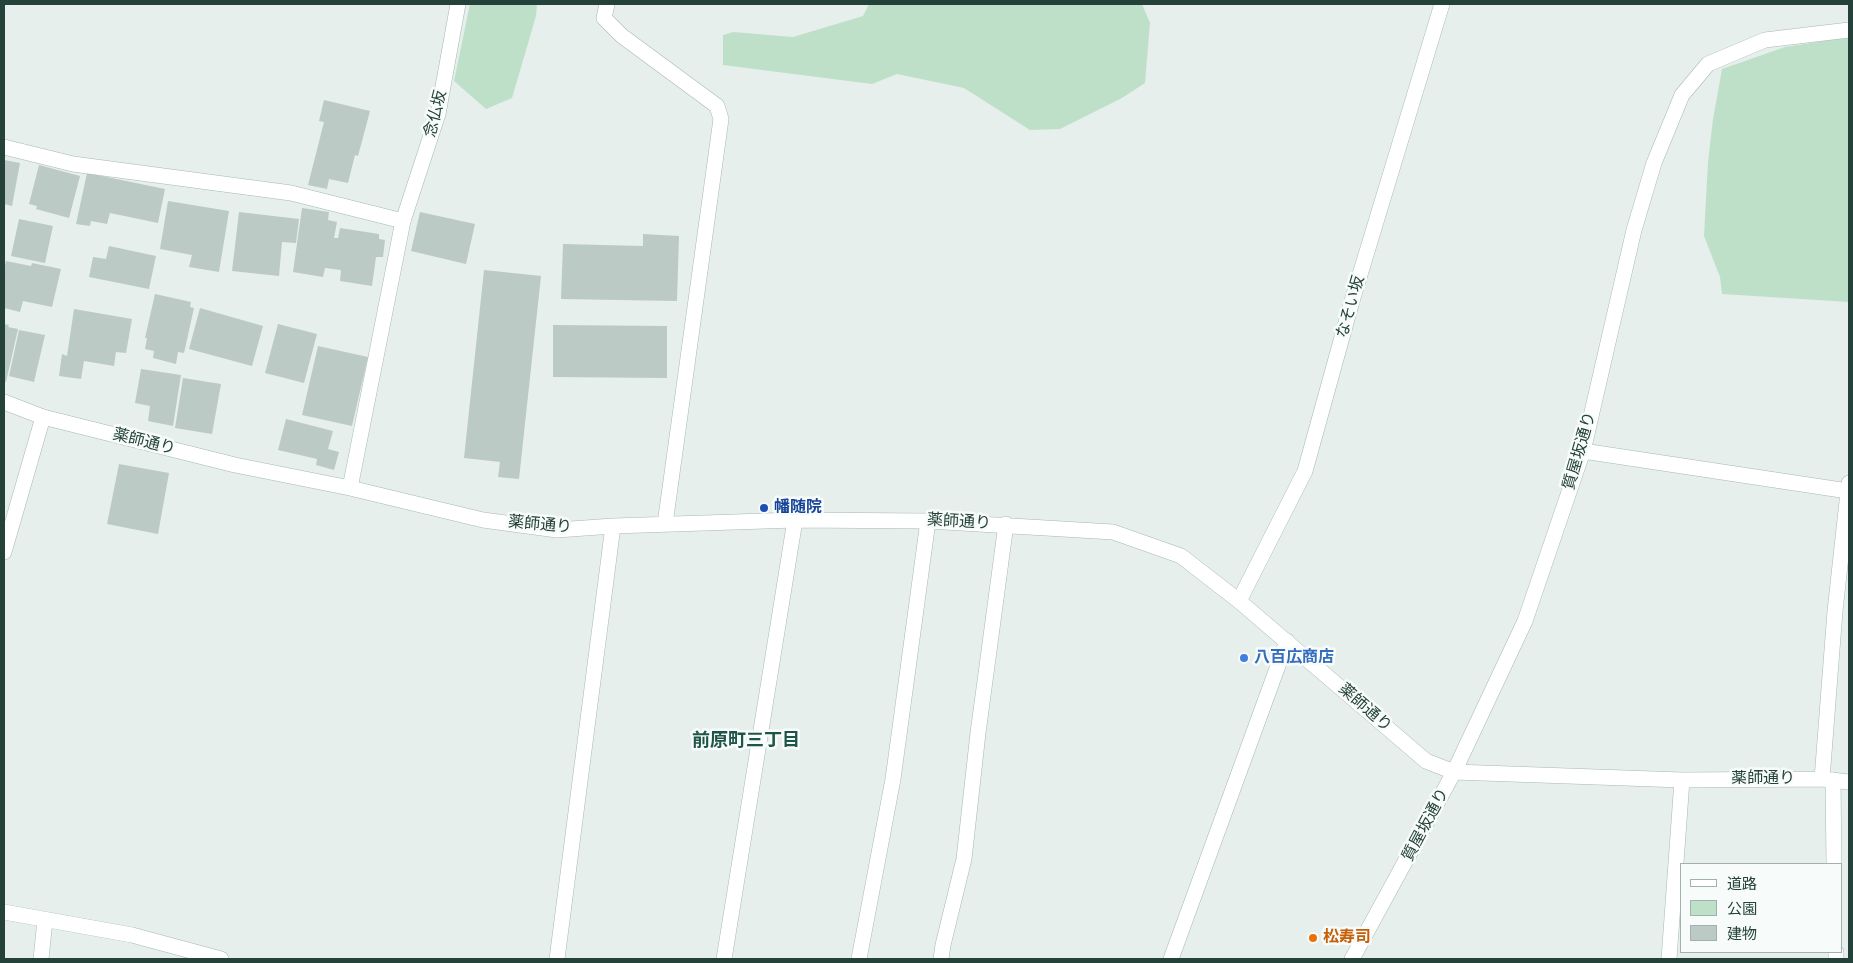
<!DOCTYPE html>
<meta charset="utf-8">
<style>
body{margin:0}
#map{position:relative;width:1853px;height:963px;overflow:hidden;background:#e6efeb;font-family:"Archivo Narrow","Noto Sans JP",sans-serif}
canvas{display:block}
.frame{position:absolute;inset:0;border:5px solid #24423a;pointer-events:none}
.legend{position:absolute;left:1680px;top:863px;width:162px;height:90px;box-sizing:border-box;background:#f7fbf9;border:1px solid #a3b1ad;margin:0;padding:6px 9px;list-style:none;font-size:15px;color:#24423a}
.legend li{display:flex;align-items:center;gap:10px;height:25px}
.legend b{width:25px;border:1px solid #a3b1ad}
</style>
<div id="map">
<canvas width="1853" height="963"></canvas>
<div class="frame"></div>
<ul class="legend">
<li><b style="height:6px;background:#fff"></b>道路</li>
<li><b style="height:14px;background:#bfe0c8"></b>公園</li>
<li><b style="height:14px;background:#bbcac4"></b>建物</li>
</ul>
</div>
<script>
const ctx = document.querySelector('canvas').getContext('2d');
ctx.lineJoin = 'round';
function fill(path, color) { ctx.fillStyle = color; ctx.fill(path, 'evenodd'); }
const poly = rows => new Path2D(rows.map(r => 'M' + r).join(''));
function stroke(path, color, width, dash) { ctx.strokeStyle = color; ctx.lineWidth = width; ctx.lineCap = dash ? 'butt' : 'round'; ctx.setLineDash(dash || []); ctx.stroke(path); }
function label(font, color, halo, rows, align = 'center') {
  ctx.font = font + ' "Archivo Narrow","Noto Sans JP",sans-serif'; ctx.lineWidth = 5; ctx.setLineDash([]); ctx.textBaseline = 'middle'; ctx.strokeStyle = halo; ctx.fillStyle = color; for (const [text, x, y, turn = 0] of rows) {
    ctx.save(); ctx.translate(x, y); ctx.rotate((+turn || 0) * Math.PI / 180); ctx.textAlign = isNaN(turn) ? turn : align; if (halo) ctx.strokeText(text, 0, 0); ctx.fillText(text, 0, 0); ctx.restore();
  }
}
fill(poly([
 [470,4,537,4,536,16,512,98,486,109,454,81],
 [869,4,1142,4,1150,23,1145,83,1122,98,1060,129,1030,130,964,88,897,74,872,84,723,65,723,35,733,32,793,37,863,16],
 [1849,37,1849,302,1722,294,1720,277,1704,236,1708,162,1713,119,1722,69,1785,47]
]), '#bfe0c8');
fill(poly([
 [324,100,370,111,358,156,355,155,348,183,329,179,327,189,308,185,324,122,319,121],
 [4,160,20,163,12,206,4,204],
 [39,165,80,176,69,218,36,209,37,206,29,204],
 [87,173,165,189,158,223,110,213,107,224,91,221,90,226,76,224],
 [168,201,229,211,219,272,189,267,192,255,160,249],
 [302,208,329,212,328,220,337,222,334,238,338,238,340,228,379,234,379,239,385,240,383,257,376,257,372,286,340,281,341,270,325,268,323,277,293,272],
 [239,212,299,219,296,243,282,242,279,276,232,271],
 [420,212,475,224,466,264,411,251],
 [19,219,53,226,45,263,11,256],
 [643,234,679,236,677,301,561,299,563,244,643,246],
 [109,246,156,256,149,289,89,277,93,257,106,259],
 [6,261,31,266,32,263,61,269,52,307,23,301,20,312,4,308,4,270],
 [484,270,541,276,519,479,498,477,500,462,464,458],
 [155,294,191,302,190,307,194,308,184,353,178,352,176,364,153,358,154,351,145,349,147,338,145,338],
 [200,308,263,326,252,366,189,349],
 [74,309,132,319,126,353,116,352,114,366,84,361,81,379,59,376,62,354,67,356],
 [4,324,9,325,8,327,18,329,6,382,4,381],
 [278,324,317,334,304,383,265,373],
 [553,325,667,326,667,378,553,377],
 [19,330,45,335,34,382,9,376],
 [318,346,368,357,352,426,302,415],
 [141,369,181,375,173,426,148,421,150,406,135,403],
 [183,378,221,384,212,434,175,428],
 [286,419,333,431,328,449,339,452,334,470,316,465,317,459,278,450],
 [119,464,169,473,158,534,107,524]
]), '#bbcac4');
const service = poly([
 [4,147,73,164,291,193,403,221],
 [1583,451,1848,491],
 [1833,780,1834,864],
 [1836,952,1836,959],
 [724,959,795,520],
 [859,959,893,779,928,521],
 [1171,959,1287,641]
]);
const minor = poly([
 [607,4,604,18,622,36,717,106,721,119,665,524],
 [4,402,43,417,235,465,350,488,483,520,557,530,613,526,795,520,928,521,1113,532,1181,556,1239,601,1426,761,1454,772,1682,780,1822,779,1849,782],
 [350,488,403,221,438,114,458,4],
 [4,552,43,417],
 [1239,601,1305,471,1352,301,1442,4],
 [1822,779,1835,611,1849,483],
 [4,912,132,935,221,959],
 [41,959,45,920],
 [557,959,613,526],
 [941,959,943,945,964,859,978,733,1006,524],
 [1352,959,1454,772,1525,621,1583,451,1634,230,1654,163,1682,95,1708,64,1765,40,1849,30],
 [1669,959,1682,780]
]);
stroke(service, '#a8b8b2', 16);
stroke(minor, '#a8b8b2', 16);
stroke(service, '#fff', 15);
stroke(minor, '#fff', 15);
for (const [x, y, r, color] of [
 [764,508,5,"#1a4fb4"],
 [1244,658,5,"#3f7fe0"],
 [1313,938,5,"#e8710a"]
]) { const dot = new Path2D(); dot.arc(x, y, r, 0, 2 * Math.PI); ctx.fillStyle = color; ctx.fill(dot); stroke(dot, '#f7fbf9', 2); }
label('16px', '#24423a', '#f7fbf9', [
 ["念仏坂",436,114,-76],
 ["なそい坂",1351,307,-74],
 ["薬師通り",144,442,14],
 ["質屋坂通り",1580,451,-74],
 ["薬師通り",959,522,3],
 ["薬師通り",540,525,5],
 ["薬師通り",1365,708,41],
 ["薬師通り",1763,779],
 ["質屋坂通り",1426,825,-62]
]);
label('bold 16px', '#164399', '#f7fbf9', [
 ["幡随院",774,508]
], 'left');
label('bold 16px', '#366cbe', '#f7fbf9', [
 ["八百広商店",1254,658]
], 'left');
label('bold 16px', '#c56008', '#f7fbf9', [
 ["松寿司",1323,938]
], 'left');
label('bold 18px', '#1f5548', '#f7fbf9', [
 ["前原町三丁目",746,741]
]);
</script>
